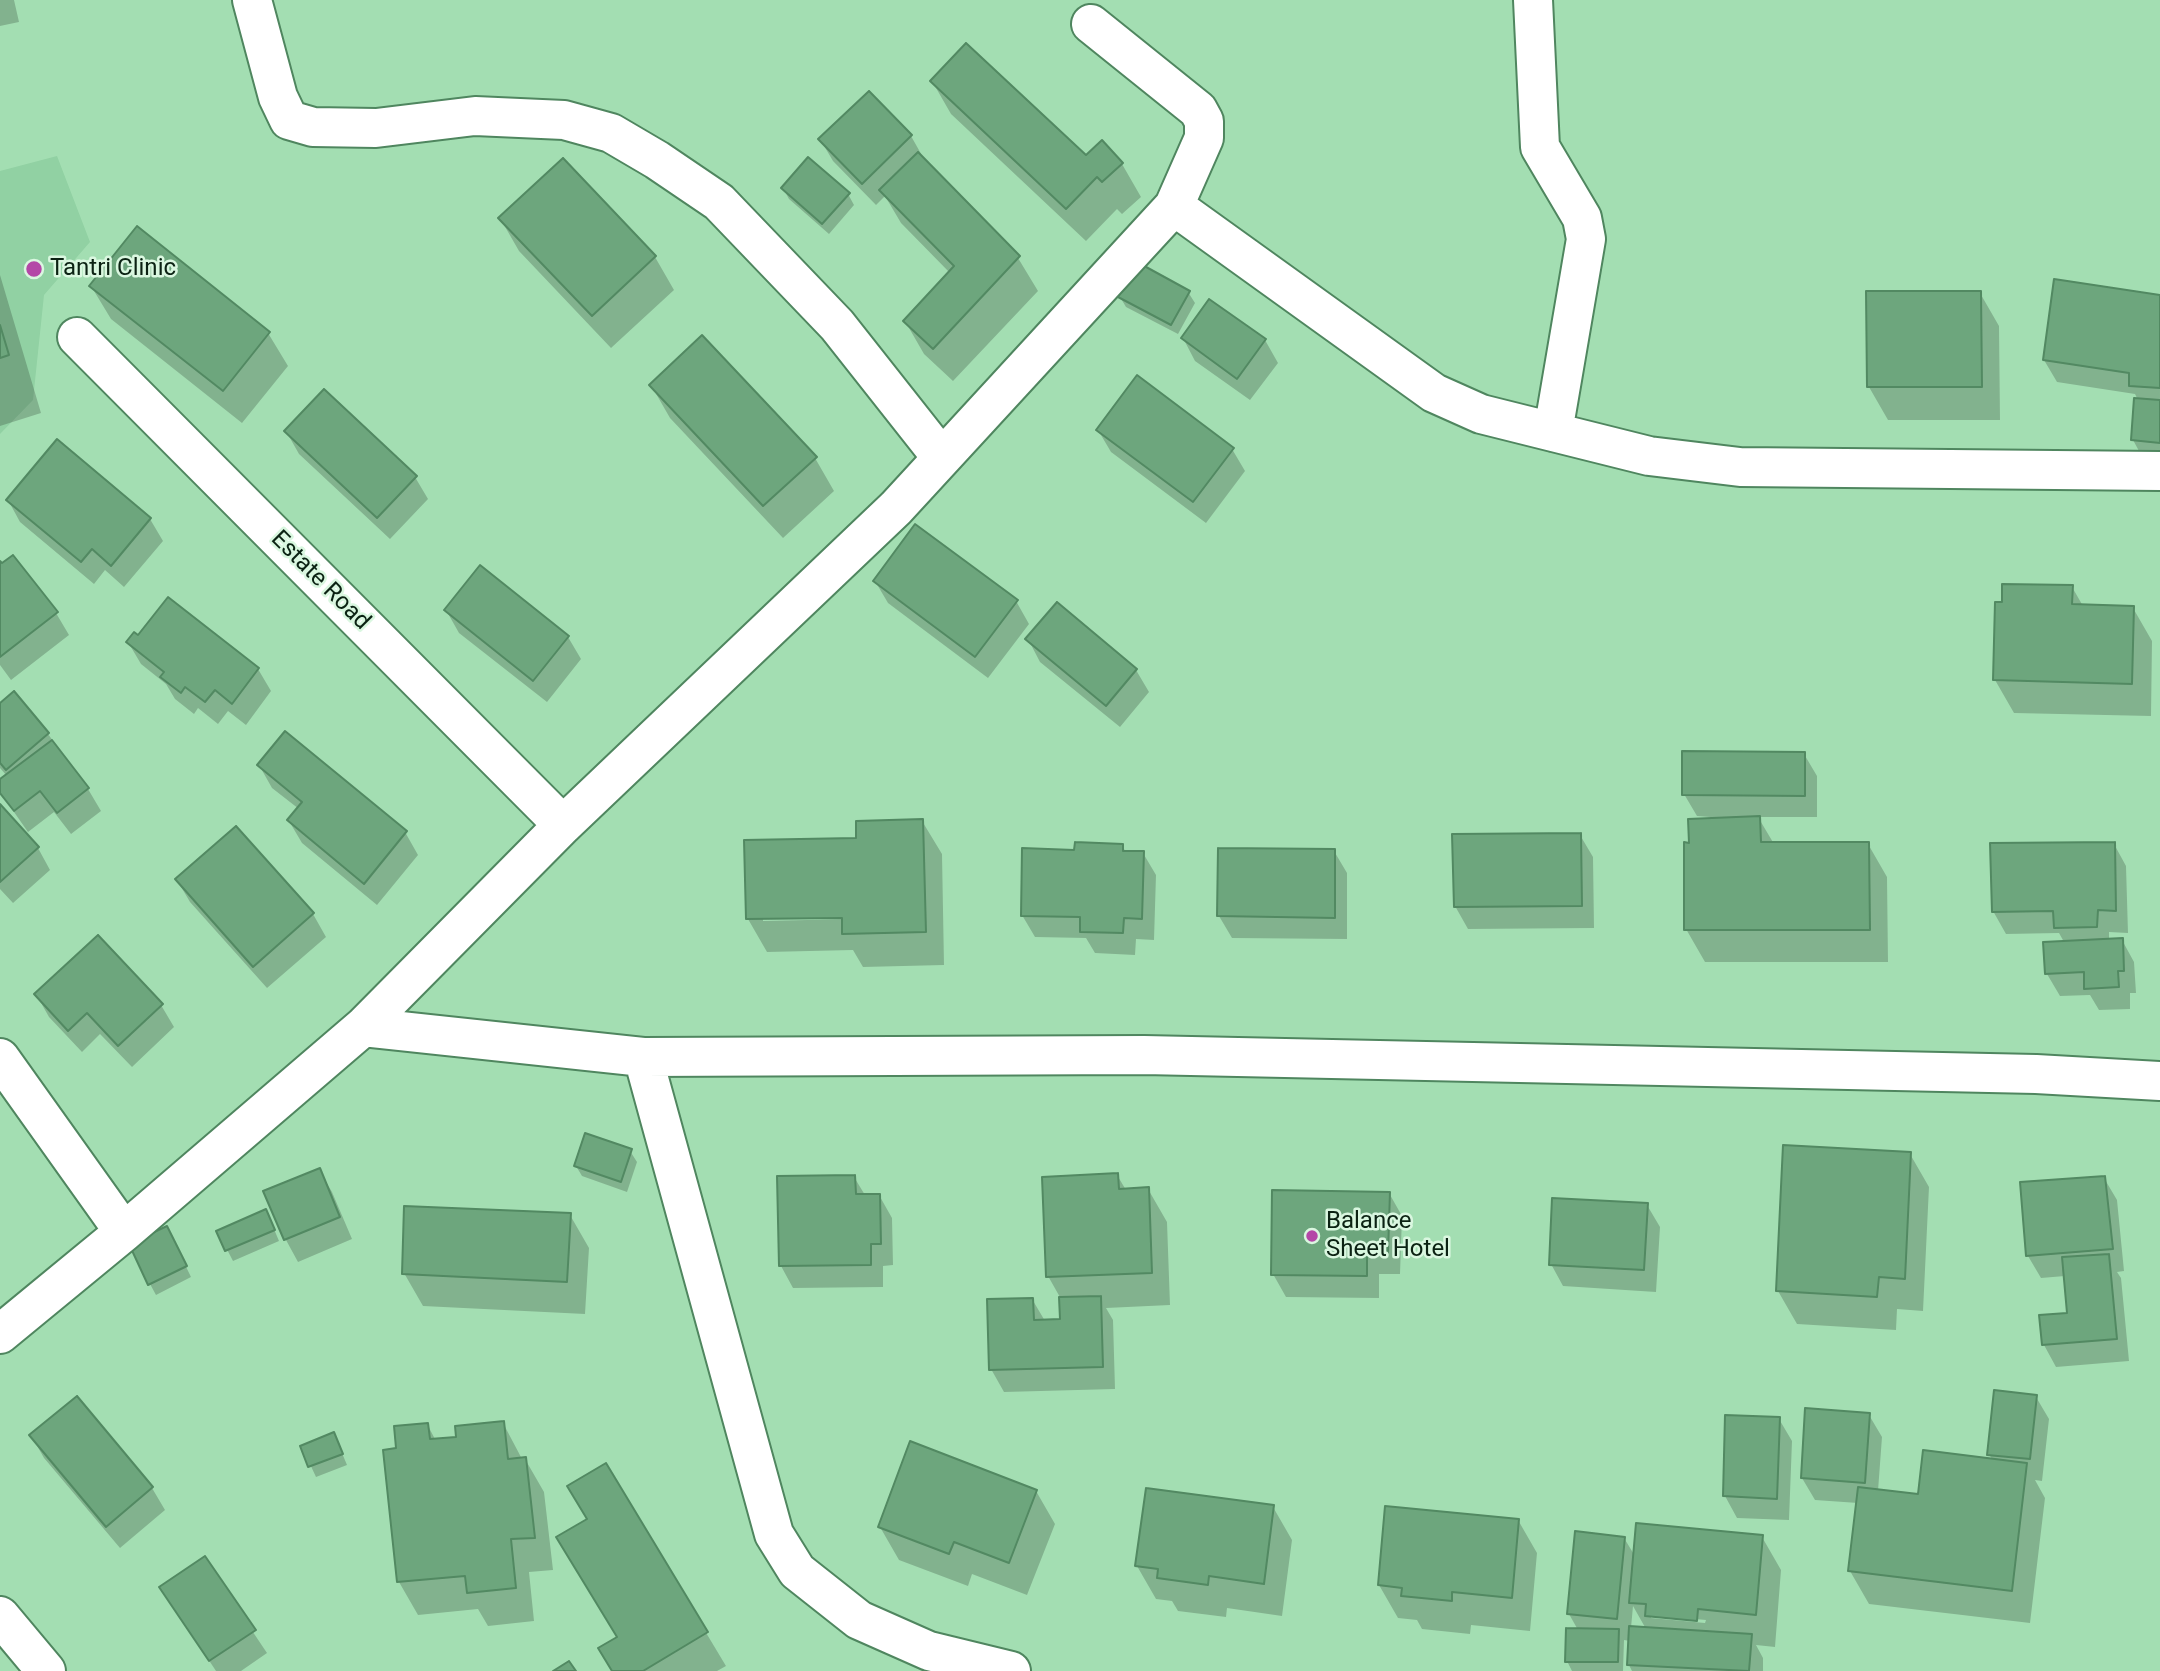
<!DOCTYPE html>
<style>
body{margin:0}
canvas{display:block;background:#a3deb2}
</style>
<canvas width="2160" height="1671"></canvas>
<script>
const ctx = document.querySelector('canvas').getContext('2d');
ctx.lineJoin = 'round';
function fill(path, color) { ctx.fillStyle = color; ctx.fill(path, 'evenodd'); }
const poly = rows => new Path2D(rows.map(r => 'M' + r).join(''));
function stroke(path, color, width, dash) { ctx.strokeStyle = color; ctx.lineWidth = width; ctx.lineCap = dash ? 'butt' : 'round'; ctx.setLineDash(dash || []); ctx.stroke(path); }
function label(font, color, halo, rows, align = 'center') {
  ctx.font = font + ' Roboto,sans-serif'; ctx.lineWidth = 5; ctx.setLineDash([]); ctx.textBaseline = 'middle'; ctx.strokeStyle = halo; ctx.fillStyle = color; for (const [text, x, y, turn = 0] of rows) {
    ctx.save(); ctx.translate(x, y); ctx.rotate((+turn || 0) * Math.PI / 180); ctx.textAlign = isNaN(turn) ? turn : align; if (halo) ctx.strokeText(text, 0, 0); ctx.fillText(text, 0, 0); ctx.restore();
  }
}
fill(poly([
 [57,156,90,242,44,295,33,400,0,434,0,171]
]), '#91d1a3');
fill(poly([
 [0,0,14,0,19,22,0,26],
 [932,81,1086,157,1122,164,1141,197,1122,214,1117,209,1086,241,951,114],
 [869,93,911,136,924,159,1018,258,1038,291,953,381,924,354,905,321,950,273,901,223,885,196,876,205,833,161,820,139],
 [783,188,848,194,854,205,829,234,789,199],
 [500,218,655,257,674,290,611,348,519,251],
 [0,275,41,413,0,426],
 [91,286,268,333,288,366,242,423,111,319],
 [1188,292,1195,303,1178,334,1126,307,1120,297],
 [1868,293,1980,293,1999,326,2000,420,1888,420,1869,387],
 [2160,297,2160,452,2139,451,2133,440,2138,400,2135,394,2057,382,2044,360],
 [1183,338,1265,340,1278,363,1250,400,1195,361],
 [651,385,815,458,834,491,783,538,670,418],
 [1098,430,1232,449,1245,471,1206,523,1111,452],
 [286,431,415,477,428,499,390,539,299,454],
 [8,500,150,519,163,541,124,587,105,570,94,584,20,522],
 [0,563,56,613,69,635,11,680,0,665],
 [875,581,1016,601,1029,624,988,678,888,603],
 [2072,587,2083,606,2133,608,2152,641,2151,716,2014,713,1995,680,2004,604],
 [446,610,568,637,581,659,547,702,459,633],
 [138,637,258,669,271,691,246,725,228,711,218,724,198,708,194,714,175,699,166,684,141,664,128,642],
 [1028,639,1136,670,1149,692,1120,727,1040,662],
 [0,705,48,734,88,789,101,811,71,834,54,812,28,832,0,792,0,781,7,776,0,768],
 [1804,754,1817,776,1817,817,1758,817,1774,844,1868,844,1887,877,1888,962,1705,962,1686,929,1691,844,1710,820,1710,817,1697,816,1684,794],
 [259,765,405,832,418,855,377,905,302,843,289,821,299,809,272,788],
 [0,807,38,848,50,870,13,903,0,889],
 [922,821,942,854,944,965,863,967,853,950,767,952,748,919,858,840],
 [851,916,851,919,763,921,763,917],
 [236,829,313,914,326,937,267,988,190,902,177,880],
 [1580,835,1593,857,1594,928,1468,929,1455,906],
 [2114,844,2126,866,2128,933,2109,932,2109,940,2122,940,2134,962,2136,993,2130,993,2130,1009,2099,1010,2090,995,2060,996,2047,974,2045,943,2064,942,2059,933,2006,934,1993,911],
 [1122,846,1126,852,1143,853,1156,875,1154,940,1136,939,1135,955,1095,953,1086,938,1035,937,1022,915,1076,851],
 [1334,851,1347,873,1347,939,1232,938,1219,916],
 [36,994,161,1005,174,1027,132,1067,100,1034,82,1052,49,1017],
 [630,1151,637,1162,627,1192,582,1176,576,1166],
 [1910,1154,1929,1187,1923,1311,1897,1309,1896,1330,1797,1324,1778,1291],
 [319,1170,332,1192,352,1239,298,1262,286,1240,266,1192],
 [1117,1175,1126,1190,1148,1189,1167,1222,1170,1305,1106,1308,1113,1320,1115,1389,1004,1392,991,1369,1032,1299,1045,1321,1062,1321,1061,1299,1048,1276],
 [854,1177,865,1195,879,1195,892,1218,893,1265,883,1266,883,1287,793,1288,781,1266],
 [2104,1178,2117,1200,2124,1271,2117,1272,2121,1278,2129,1361,2056,1367,2044,1345,2069,1315,2065,1276,2041,1278,2028,1256],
 [1389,1193,1402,1216,1400,1274,1379,1274,1379,1298,1286,1297,1273,1274],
 [1647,1205,1660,1227,1656,1292,1563,1286,1551,1264],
 [570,1215,589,1248,585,1314,423,1306,404,1273],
 [271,1222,279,1241,233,1261,218,1232],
 [172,1238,191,1277,156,1295,150,1284],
 [2036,1397,2049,1419,2042,1481,2035,1480,2045,1498,2030,1623,1869,1604,1850,1571,1858,1503,1815,1500,1802,1478,1869,1415,1882,1437,1878,1491,1919,1495,1993,1461,1989,1454],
 [1779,1419,1792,1441,1789,1520,1737,1518,1725,1496],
 [503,1423,522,1459,525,1459,544,1492,553,1570,529,1572,534,1621,488,1626,478,1609,418,1615,399,1582,398,1450,427,1424,436,1441,458,1438],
 [334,1434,347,1465,316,1477,302,1447],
 [31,1435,152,1488,165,1510,120,1548,44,1458],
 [606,1466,726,1666,717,1671,613,1671,619,1638,589,1520],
 [1036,1491,1055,1524,1027,1595,972,1574,968,1586,899,1560,880,1527],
 [1273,1507,1292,1540,1282,1616,1227,1608,1226,1617,1178,1611,1172,1601,1156,1599,1137,1566],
 [1518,1520,1537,1553,1530,1631,1471,1625,1470,1634,1422,1629,1417,1620,1398,1618,1379,1585],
 [1762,1537,1781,1570,1775,1647,1756,1645,1763,1658,1763,1671,1632,1671,1629,1665,1630,1641,1624,1640,1623,1671,1572,1671,1567,1661,1578,1630,1569,1614,1624,1538,1635,1556],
 [1633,1606,1646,1629,1631,1628],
 [1651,1615,1706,1620,1705,1623,1651,1618],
 [204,1559,267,1653,241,1671,216,1671,161,1588]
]), '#0003');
const building = poly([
 [966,43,1086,155,1102,140,1123,163,1102,182,1097,177,1066,209,930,81,966,43],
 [869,91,912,135,862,184,818,139,869,91],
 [918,152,1020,256,933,349,903,321,954,266,879,190,918,152],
 [808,157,850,193,822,224,781,188,808,157],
 [563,158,656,256,592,316,498,218,563,158],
 [137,226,270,332,223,391,89,286,137,226],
 [1137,262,1190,291,1171,325,1118,297,1137,262],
 [2054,279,2160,295,2160,388,2129,386,2129,373,2043,360,2054,279],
 [1866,291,1981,291,1982,387,1867,387,1866,291],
 [1209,299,1266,339,1237,379,1181,338,1209,299],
 [0,325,9,355,0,358,0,325],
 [702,335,817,457,763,506,649,385,702,335],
 [1137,375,1234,448,1193,502,1096,430,1137,375],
 [324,389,417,476,377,518,284,431,324,389],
 [2134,398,2160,400,2160,443,2131,440,2134,398],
 [57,439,151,518,111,566,92,549,81,562,6,500,57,439],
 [915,524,1018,600,975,657,873,581,915,524],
 [13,555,58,612,0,657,0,561,2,563,13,555],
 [480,565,569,636,533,681,444,610,480,565],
 [2002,584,2073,585,2072,604,2134,606,2132,684,1993,680,1995,602,2002,602,2002,584],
 [168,597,259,668,232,704,215,690,205,702,185,687,181,693,160,677,164,672,126,642,134,632,138,635,168,597],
 [1057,602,1137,669,1106,706,1025,639,1057,602],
 [14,691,49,733,6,770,0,763,0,703,14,691],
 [285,731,407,831,364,884,287,820,302,802,257,765,285,731],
 [52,740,89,788,57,813,40,791,14,811,0,793,0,779,52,740],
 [1682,751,1805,752,1805,796,1682,795,1682,751],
 [0,804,39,847,0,882,0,804],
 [1760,816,1761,842,1869,842,1870,930,1684,930,1684,842,1689,843,1688,819,1760,816],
 [923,819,926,932,842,934,842,918,746,919,744,840,856,838,856,821,923,819],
 [236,826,314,913,253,967,175,879,236,826],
 [1581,833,1582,906,1454,907,1452,834,1581,833],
 [1075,842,1123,844,1123,851,1144,851,1142,919,1124,918,1123,933,1080,932,1080,917,1021,916,1022,848,1074,850,1075,842],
 [2115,842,2116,911,2098,910,2097,927,2054,928,2053,911,1992,912,1990,843,2115,842],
 [1218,848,1335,849,1335,918,1217,916,1218,848],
 [98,935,163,1004,118,1046,87,1013,68,1031,34,994,98,935],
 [2123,938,2124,971,2118,971,2119,987,2084,989,2084,972,2045,974,2043,942,2123,938],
 [585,1133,632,1149,621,1182,574,1166,585,1133],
 [1783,1145,1911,1152,1905,1279,1879,1277,1877,1297,1776,1291,1783,1145],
 [320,1168,340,1217,284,1240,263,1191,320,1168],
 [1118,1173,1119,1189,1149,1187,1152,1273,1046,1277,1042,1177,1118,1173],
 [855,1175,856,1194,880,1194,881,1244,871,1244,871,1265,779,1266,777,1176,855,1175],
 [2105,1176,2113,1249,2026,1256,2020,1182,2105,1176],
 [1272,1190,1390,1192,1388,1253,1367,1252,1367,1276,1271,1275,1272,1190],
 [1552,1198,1648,1203,1644,1270,1549,1265,1552,1198],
 [404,1206,571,1213,567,1282,402,1274,404,1206],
 [266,1209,275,1230,225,1251,216,1231,266,1209],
 [167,1226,187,1266,148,1285,129,1244,167,1226],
 [2109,1254,2117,1339,2042,1345,2039,1315,2067,1313,2062,1257,2109,1254],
 [1101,1296,1103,1367,989,1370,987,1299,1033,1298,1034,1320,1060,1319,1059,1297,1101,1296],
 [1994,1390,2037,1395,2030,1459,1987,1455,1994,1390],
 [77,1396,153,1487,106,1527,29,1435,77,1396],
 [1805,1408,1870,1413,1865,1483,1801,1478,1805,1408],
 [1725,1415,1780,1417,1777,1499,1723,1496,1725,1415],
 [504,1421,508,1459,526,1457,535,1538,511,1539,516,1588,467,1593,465,1576,397,1582,383,1450,396,1448,394,1426,428,1423,430,1439,456,1437,455,1426,504,1421],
 [334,1432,343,1454,308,1467,300,1446,334,1432],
 [910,1441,1037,1490,1009,1563,954,1542,949,1554,878,1527,910,1441],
 [1923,1450,2027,1463,2012,1591,1848,1571,1858,1487,1918,1494,1923,1450],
 [606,1463,708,1632,643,1671,612,1671,598,1648,617,1637,556,1537,587,1519,567,1486,606,1463],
 [1146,1488,1274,1505,1264,1584,1209,1576,1208,1585,1157,1578,1158,1569,1135,1566,1146,1488],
 [1385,1506,1519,1519,1512,1598,1452,1592,1452,1601,1401,1596,1402,1588,1378,1585,1385,1506],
 [1636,1523,1763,1535,1756,1615,1698,1609,1697,1621,1645,1616,1646,1604,1629,1603,1636,1523],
 [1575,1531,1625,1537,1617,1619,1567,1614,1575,1531],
 [205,1556,256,1630,209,1661,159,1587,205,1556],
 [1629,1626,1752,1634,1749,1671,1627,1665,1629,1626],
 [1566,1628,1619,1629,1618,1662,1565,1662,1566,1628],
 [569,1661,576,1671,553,1671,569,1661]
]);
fill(building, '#6da67d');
stroke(building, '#528962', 2);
const minor = poly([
 [252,0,278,97,289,120,313,127,376,128,475,116,564,120,611,133,657,160,719,202,837,325,942,458],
 [1533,0,1540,147,1582,218,1586,239,1553,432],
 [1174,206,1434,393,1481,414,1649,456,1740,467,2160,471],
 [77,337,563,825],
 [363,1027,643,1057,1144,1055,2036,1074,2160,1081],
 [643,1057,774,1534,797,1571,859,1620,929,1651,1011,1671],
 [0,1058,124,1232],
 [0,1334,124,1232,363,1027,563,825,896,508,1174,206,1204,138,1204,121,1198,110,1091,24],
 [0,1616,46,1671]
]);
stroke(minor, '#4f865f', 42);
stroke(minor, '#fff', 38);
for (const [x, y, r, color] of [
 [34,269,9,"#b447a7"],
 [1312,1236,7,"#b447a7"]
]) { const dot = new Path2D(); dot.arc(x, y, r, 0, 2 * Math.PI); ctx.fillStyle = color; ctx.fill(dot); stroke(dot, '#daf7e0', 2.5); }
label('24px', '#0b2213', '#daf7e0', [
 ["Tantri Clinic",50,269],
 ["Balance",1326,1222],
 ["Sheet Hotel",1326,1250]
], 'left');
label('24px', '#0b2213', '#daf7e0', [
 ["Estate Road",320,581,45]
]);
</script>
